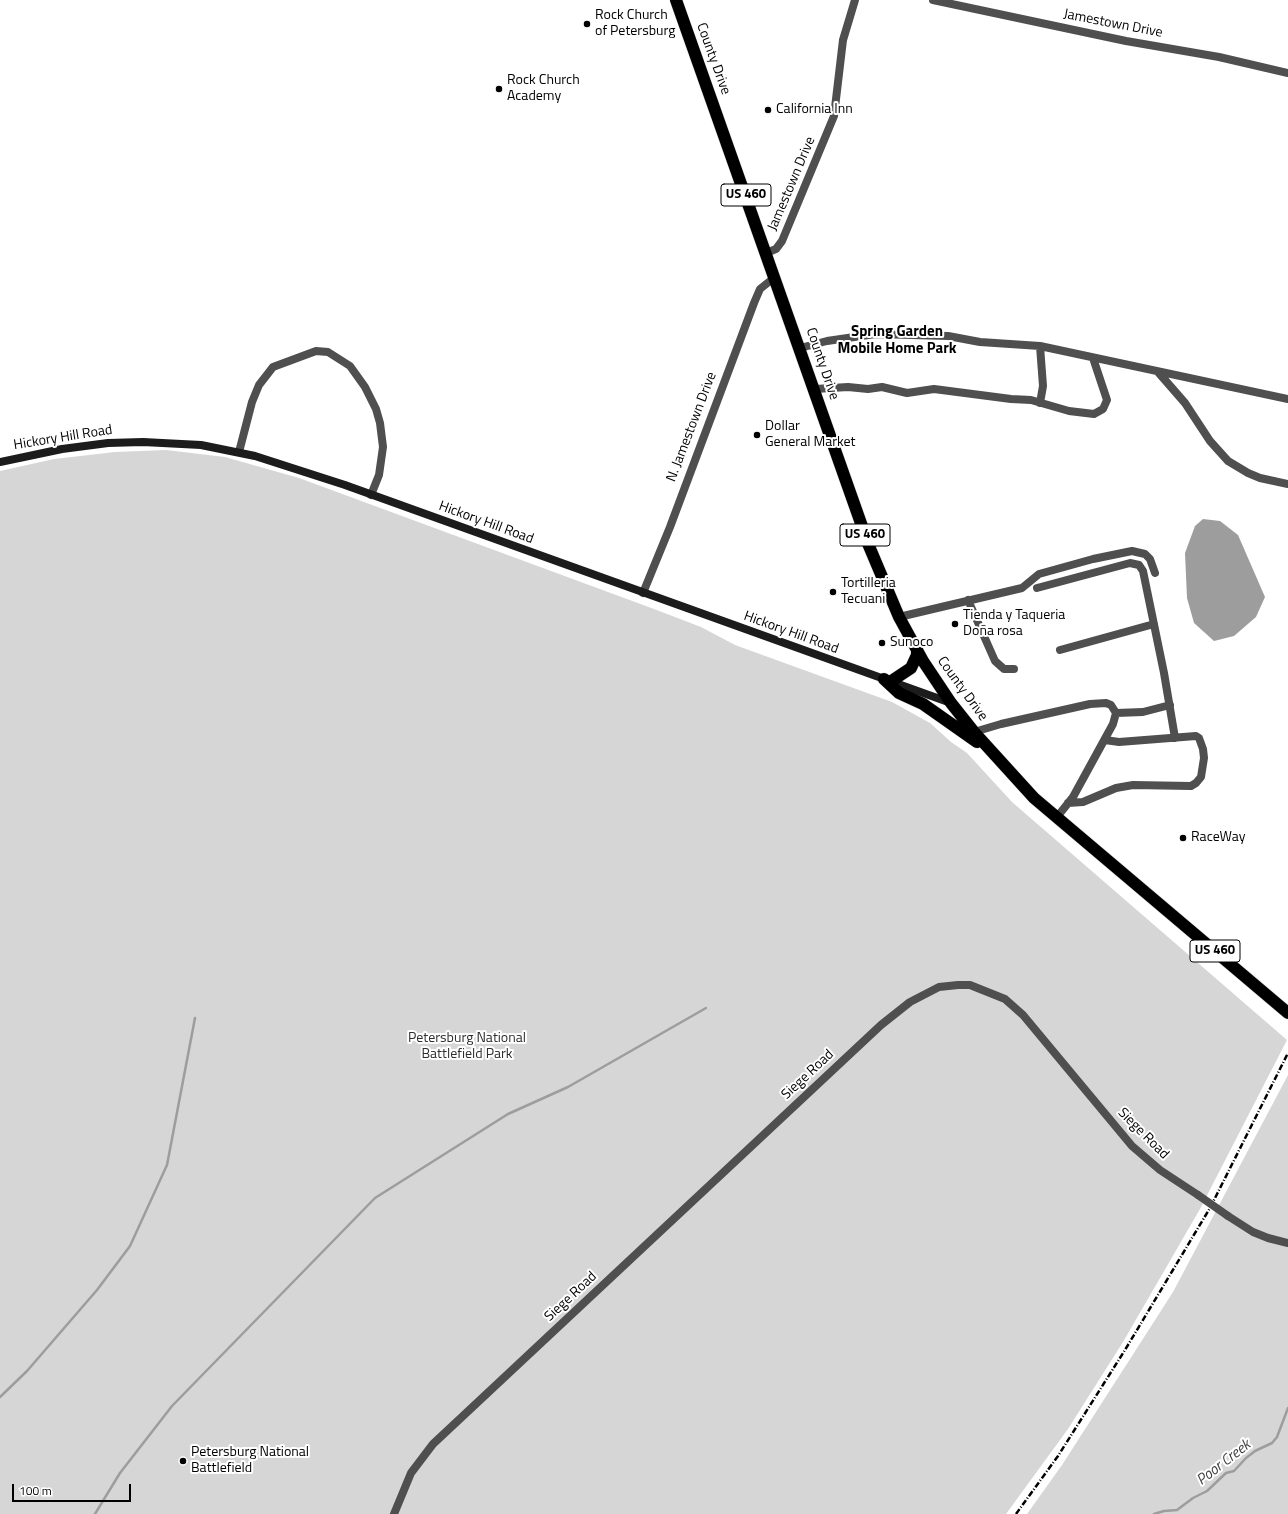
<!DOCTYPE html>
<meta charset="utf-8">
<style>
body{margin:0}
#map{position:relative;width:1288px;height:1514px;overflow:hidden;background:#fff;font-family:"Titillium Web",sans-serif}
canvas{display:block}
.scale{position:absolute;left:12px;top:1484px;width:119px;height:18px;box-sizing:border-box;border:2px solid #000;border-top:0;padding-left:5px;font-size:12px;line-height:14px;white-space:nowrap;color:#000;-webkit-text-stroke:3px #fff;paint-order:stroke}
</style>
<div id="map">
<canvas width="1288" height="1514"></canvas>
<div class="scale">100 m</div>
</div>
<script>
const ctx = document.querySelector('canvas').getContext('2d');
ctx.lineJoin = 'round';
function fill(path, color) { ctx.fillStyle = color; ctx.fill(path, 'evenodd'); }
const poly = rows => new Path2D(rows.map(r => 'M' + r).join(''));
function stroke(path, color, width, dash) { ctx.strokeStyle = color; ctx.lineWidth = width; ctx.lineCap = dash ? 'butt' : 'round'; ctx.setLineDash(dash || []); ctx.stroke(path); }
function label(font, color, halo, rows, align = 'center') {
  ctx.font = font + ' "Titillium Web",sans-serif'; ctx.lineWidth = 4; ctx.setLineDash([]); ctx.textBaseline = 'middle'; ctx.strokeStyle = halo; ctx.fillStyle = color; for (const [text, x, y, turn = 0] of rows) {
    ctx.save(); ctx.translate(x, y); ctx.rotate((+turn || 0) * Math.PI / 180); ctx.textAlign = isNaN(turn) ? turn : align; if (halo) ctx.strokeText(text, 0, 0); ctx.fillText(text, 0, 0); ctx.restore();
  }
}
fill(poly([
 [166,450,225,457,299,478,654,609,701,627,735,645,892,702,930,723,951,742,967,753,1012,802,1287,1040,1200,1209,1123,1342,1068,1429,1006,1514,0,1514,0,471,54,459,115,452],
 [1288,1075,1288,1514,1027,1514,1062,1465,1173,1292]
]), '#d6d6d6');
fill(poly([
 [1203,519,1220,521,1238,535,1265,597,1256,617,1234,636,1214,641,1194,623,1187,598,1185,553,1195,526]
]), '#9d9d9d');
stroke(poly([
 [0,1397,27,1371,97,1290,130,1246,167,1165,195,1018],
 [95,1514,120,1473,172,1406,375,1198,508,1114,568,1087,706,1008],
 [1154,1514,1164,1511,1177,1510,1193,1498,1207,1491,1226,1473,1234,1471,1246,1458,1255,1451,1272,1443,1277,1437,1288,1408]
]), '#9d9d9d', 2.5);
const highway = poly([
 [676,0,869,546,899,617,923,661,951,703,974,732,1034,798,1288,1013],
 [884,679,899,693,923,704,977,742],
 [890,682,911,668,917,655,917,650]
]);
stroke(highway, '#dbdbdb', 13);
stroke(poly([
 [933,0,1126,41,1219,57,1288,73],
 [766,253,776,249,782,241,834,116,843,40,855,0],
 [1040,346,1043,386,1040,403],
 [800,348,827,341,875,334,948,336,980,342,1040,346,1288,399],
 [1158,372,1185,403,1210,441,1228,461,1248,473,1260,478,1288,484],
 [815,389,848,387,868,389,882,387,907,393,934,389,1011,399,1031,400,1069,411,1094,414,1103,409,1107,400,1093,358],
 [239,452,252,402,259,385,273,367,316,351,328,352,350,366,365,387,376,409,380,423,383,447,379,475,371,495],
 [1037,588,1130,563,1139,565,1143,571,1164,673,1175,738],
 [643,593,670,527,754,303,760,289,775,277],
 [968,600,995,661,1004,669,1014,669],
 [899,617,1022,588,1039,574,1093,559,1132,551,1145,554,1150,559,1155,573],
 [1060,650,1154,624],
 [1116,713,1143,712,1170,705],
 [974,732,1001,724,1090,704,1106,703,1111,705,1116,713,1113,724,1073,797,1057,817],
 [1068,803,1083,802,1116,788,1133,785,1191,786,1196,783,1201,777,1204,758,1203,749,1199,738,1196,736,1119,742,1105,740],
 [1228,1216,1253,1232,1268,1238,1288,1243],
 [394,1514,411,1473,433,1444,881,1025,910,1002,939,987,958,985,970,985,1005,999,1023,1015,1132,1146,1160,1170,1198,1195]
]), '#4f4f4f', 8);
stroke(poly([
 [0,462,62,449,108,443,143,442,201,445,255,456,345,485,951,703]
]), '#1c1c1c', 8);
stroke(highway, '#000', 12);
stroke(poly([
 [1016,1514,1058,1456,1125,1350,1210,1208,1288,1053]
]), '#000', 2.5, [6, 2, 1, 2]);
stroke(poly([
 [1198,1195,1228,1216]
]), '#4f4f4f', 8);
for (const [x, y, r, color] of [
 [587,24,4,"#000"],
 [499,89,4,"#000"],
 [768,110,4,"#000"],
 [757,435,4,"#000"],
 [833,592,4,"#000"],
 [955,624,4,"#000"],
 [882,643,4,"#000"],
 [1183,838,4,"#000"],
 [183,1461,4,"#000"]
]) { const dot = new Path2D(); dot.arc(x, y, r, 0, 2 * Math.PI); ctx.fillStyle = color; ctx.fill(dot); stroke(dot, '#fff', 1.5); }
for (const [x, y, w] of [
 [746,195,50],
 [865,535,50],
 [1215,951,50]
]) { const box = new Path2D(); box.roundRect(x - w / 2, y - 11, w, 22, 3); ctx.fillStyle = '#fff'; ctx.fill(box); stroke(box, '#000', 1); }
label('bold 13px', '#000', null, [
 ["US 460",746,195],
 ["US 460",865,535],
 ["US 460",1215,951]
]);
label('14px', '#000', '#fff', [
 ["Rock Church",595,16],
 ["of Petersburg",595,32],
 ["Rock Church",507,81],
 ["Academy",507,97],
 ["California Inn",776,110],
 ["Dollar",765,427],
 ["General Market",765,443],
 ["Tortilleria",841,584],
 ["Tecuani",841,600],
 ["Tienda y Taqueria",963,616],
 ["Doña rosa",963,632],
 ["Sunoco",890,643],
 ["RaceWay",1191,838],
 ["Petersburg National",191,1453],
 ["Battlefield",191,1469]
], 'left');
label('14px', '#000', '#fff', [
 ["Jamestown Drive",1113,24,11],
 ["County Drive",713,59,70],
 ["Jamestown Drive",792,184,-67],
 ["County Drive",822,364,71],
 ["N. Jamestown Drive",692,427,-69],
 ["Hickory Hill Road",63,438,-9],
 ["Hickory Hill Road",486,523,20],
 ["Hickory Hill Road",791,633,20],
 ["County Drive",962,689,54],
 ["Siege Road",808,1075,-43],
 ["Siege Road",1143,1134,45],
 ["Siege Road",571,1297,-43]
]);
label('14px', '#2d2d2d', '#fff', [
 ["Petersburg National",467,1039],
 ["Battlefield Park",467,1055]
]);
label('bold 15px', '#000', '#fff', [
 ["Spring Garden",897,332],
 ["Mobile Home Park",897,349]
]);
label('italic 15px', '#3e3e3e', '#fff', [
 ["Poor Creek",1224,1463,-38]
]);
</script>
